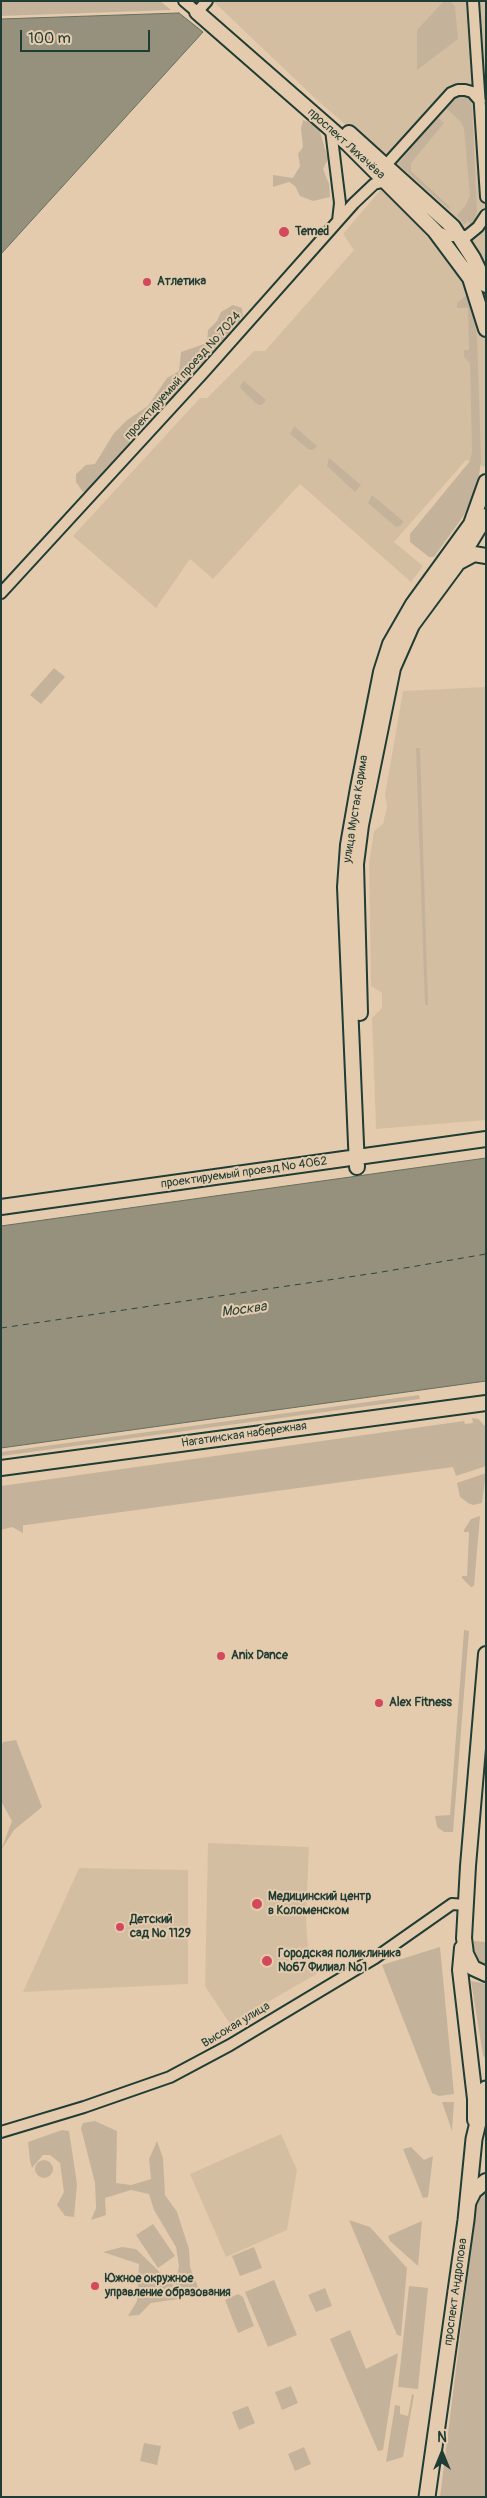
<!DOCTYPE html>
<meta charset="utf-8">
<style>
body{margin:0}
#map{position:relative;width:487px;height:2498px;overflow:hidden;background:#e5cbad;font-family:Pangolin,sans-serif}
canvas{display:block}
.frame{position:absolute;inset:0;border:2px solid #1f3d34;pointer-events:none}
.north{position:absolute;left:417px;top:2428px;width:50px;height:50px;-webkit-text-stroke:4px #e5cbad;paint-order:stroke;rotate:0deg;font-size:14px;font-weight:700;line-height:20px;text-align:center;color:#1f3d34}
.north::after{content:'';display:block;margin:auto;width:18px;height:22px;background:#1f3d34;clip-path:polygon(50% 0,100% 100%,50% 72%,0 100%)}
.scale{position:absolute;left:20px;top:30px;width:130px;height:22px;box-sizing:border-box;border:2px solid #1f3d34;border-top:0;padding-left:6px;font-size:15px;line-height:18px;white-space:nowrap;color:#1f3d34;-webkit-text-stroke:4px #e5cbad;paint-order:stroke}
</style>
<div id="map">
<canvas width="487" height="2498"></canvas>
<div class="frame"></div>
<div class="north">N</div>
<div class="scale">100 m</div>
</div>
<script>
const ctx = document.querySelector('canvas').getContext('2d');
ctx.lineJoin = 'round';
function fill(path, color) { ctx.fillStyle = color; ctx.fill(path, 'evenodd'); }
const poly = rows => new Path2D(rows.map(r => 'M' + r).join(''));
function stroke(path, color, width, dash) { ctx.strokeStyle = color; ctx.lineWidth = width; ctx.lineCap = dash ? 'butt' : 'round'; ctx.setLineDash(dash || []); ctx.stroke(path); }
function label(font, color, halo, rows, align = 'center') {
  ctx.font = font + ' Pangolin,sans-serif'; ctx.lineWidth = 4; ctx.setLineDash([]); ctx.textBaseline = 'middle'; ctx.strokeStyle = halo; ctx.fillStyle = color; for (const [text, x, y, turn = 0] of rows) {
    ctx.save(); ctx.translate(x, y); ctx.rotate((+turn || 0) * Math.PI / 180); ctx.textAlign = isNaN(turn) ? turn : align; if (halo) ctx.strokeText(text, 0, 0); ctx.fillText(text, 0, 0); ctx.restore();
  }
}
fill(poly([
 [213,1,486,1,486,467,466,460,394,542,423,566,411,582,300,484,213,579,190,559,156,608,73,536,200,398,207,398,254,351,265,351,354,250,343,234,395,173,347,126,318,101],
 [486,687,486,1120,376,1129,372,1018,382,1008,382,993,371,986,369,864,374,831,383,824,387,806,385,795,403,691],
 [208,1843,309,1847,306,1919,308,1948,318,1973,230,2024,205,1986],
 [79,1868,188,1870,188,1984,23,1992],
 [281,2134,297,2170,287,2230,226,2257,190,2174]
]), '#d4bea2');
fill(poly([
 [1,1,160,1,171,10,1,16],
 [444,1,450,1,455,6,458,39,417,70,417,30],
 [458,95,470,98,472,107,477,212,472,226,468,221,464,225,457,215,465,206,470,196,464,128,461,122,446,108],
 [438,118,444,123,411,163,411,171,450,207,449,209,398,164,410,150,410,147],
 [303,120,318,125,328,159,323,169,329,184,330,197,313,201,300,196,295,186,289,182,273,187,273,175,293,178,300,166,298,154,303,147,301,128],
 [467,295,474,318,477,336,481,461,479,475,475,490,464,515,434,557,429,557,410,542,410,534,470,461,472,452,470,363,464,357,464,350,469,350,468,308,457,308,457,303],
 [233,305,242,308,243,318,210,359,198,367,176,395,167,401,155,416,144,425,92,488,83,492,76,482,76,474,86,465,95,464,114,433,127,420,148,406,167,378,179,371,181,352,207,343,208,330,217,321,221,312],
 [244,381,266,400,262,405,258,405,241,389,240,386],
 [294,426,317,446,313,450,308,449,290,434],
 [329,458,361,485,355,492,327,466],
 [372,495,404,522,400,526,396,527,368,503],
 [54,668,65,677,41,704,30,695],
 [416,748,420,748,428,1005,425,1005],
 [419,1395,420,1399,1,1456,1,1452],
 [472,1418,478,1419,486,1427,486,1466,456,1476,453,1467,26,1525,23,1525,23,1533,12,1527,1,1530,1,1486,464,1421,465,1424,473,1423],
 [486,1473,482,1503,473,1505,468,1503,460,1497,457,1483],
 [480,1516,474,1586,471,1587,462,1578,462,1576,467,1576,469,1532,464,1532,464,1530,471,1519],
 [464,1630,469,1631,453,1832,444,1832,437,1827,435,1816,450,1815],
 [16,1740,42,1807,14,1830,1,1850,12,1821,1,1801,1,1747,3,1742],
 [474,1941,486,1942,486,1966,481,1965,474,1954],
 [440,1947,454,2094,439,2096,432,2093,382,1965],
 [471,1981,486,1984,485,2058,483,2055],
 [442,2102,454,2102,452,2131],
 [95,2121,117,2131,116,2183,131,2185,151,2179,149,2159,157,2141,163,2158,165,2195,177,2212,189,2249,190,2267,198,2287,178,2299,151,2303,139,2315,128,2316,137,2301,139,2264,103,2252,122,2247,136,2249,175,2287,179,2266,176,2247,154,2210,149,2194,131,2190,105,2198,106,2215,91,2220,96,2208,95,2183,81,2128,83,2123],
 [62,2130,69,2131,77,2184,74,2217,65,2216,57,2205,64,2192,60,2163,50,2155,43,2155,32,2168,30,2161,28,2142],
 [411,2147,424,2160,433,2156,428,2197,423,2198,403,2149],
 '35 2169a9 9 0 1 1 18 0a9 9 0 1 1-18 0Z',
 [486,2191,486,2497,440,2497,477,2201],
 [349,2220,370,2227,407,2268,401,2336,397,2335],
 [422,2221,418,2266,390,2241,388,2236],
 [153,2224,175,2256,158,2268,136,2235],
 [254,2247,262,2268,240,2276,232,2256],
 [274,2280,297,2335,268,2347,245,2292],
 [409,2286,428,2288,418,2389,398,2387],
 [325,2288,332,2306,316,2312,308,2295],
 [238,2294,243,2297,254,2326,238,2333,225,2300],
 [350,2330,366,2369,398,2353,383,2450,378,2451,330,2339],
 [291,2386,298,2403,282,2410,275,2392],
 [412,2394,414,2395,403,2457,386,2462,395,2405,400,2406,400,2414,408,2416],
 [248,2406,255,2423,239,2430,232,2412],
 [144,2443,161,2446,157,2465,140,2461],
 [304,2447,311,2464,295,2471,288,2454]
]), '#c4b39a');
const water = poly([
 [179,13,203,32,1,254,1,19,179,13],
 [486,1158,486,1381,1,1448,1,1226,486,1158]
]);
fill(water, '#95917c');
stroke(water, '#666f5f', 1);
stroke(poly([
 [1,1328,376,1273,486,1254]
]), '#2b453b', 1, [6, 5]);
const street = poly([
 [184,1,197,12,207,1],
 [473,1,486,197],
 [331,130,340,203,338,221],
 [386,165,451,93,458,90,465,90,472,92,480,101],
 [436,231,448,236,467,236,478,227,486,215],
 [1,593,203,373,354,203,374,184,386,181],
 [1,2132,84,2107,170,2077,230,2045,375,1958,452,1904,466,1905]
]);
const secondary = poly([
 [197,12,348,144,435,231,470,278,486,329],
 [349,133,453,227,473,258,486,285],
 [459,562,474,554,486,556],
 [360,1013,356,864,361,825,393,668,412,625,457,564,486,516],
 [357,1167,345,887,348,845,358,788,381,672,390,644,413,604,471,524,486,482],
 [1,1207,486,1139],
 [1,1468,486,1403],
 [486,1654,468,1866,464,1938,466,1954,473,1968,486,1974],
 [462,1948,460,1970,475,2099,475,2120],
 [468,2203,474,2191,486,2181]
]);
const primary = poly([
 [427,2497,466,2220,474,2139,486,2089]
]);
stroke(street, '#1f3d34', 14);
stroke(secondary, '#1f3d34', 18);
stroke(primary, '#1f3d34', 19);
stroke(street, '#e5cbad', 10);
stroke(secondary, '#e5cbad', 14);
stroke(primary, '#e5cbad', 15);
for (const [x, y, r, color] of [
 [284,232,6,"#d1495b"],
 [147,282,5,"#d1495b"],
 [221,1656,5,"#d1495b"],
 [379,1703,5,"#d1495b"],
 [257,1904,6,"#d1495b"],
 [120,1927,5,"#d1495b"],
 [267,1961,6,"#d1495b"],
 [95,2286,5,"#d1495b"]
]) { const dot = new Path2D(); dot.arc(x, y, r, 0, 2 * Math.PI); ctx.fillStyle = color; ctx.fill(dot); stroke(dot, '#e5cbad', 2); }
label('12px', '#1f3d34', '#e5cbad', [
 ["проспект Лихачёва",346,144,42],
 ["проектируемый проезд № 7024",183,376,-48],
 ["улица Мустая Карима",356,809,-81],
 ["проектируемый проезд № 4062",244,1173,-8],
 ["Нагатинская набережная",244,1435,-8],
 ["Высокая улица",236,2025,-31],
 ["проспект Андропова",456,2292,-82]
]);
label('bold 12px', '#1f3d34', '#e5cbad', [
 ["Temed",295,232],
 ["Атлетика",157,282],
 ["Anix Dance",231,1656],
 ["Alex Fitness",389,1703],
 ["Медицинский центр",268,1897],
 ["в Коломенском",268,1911],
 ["Детский",130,1920],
 ["сад № 1129",130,1934],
 ["Городская поликлиника",278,1954],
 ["№67 Филиал №1",278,1968],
 ["Южное окружное",105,2279],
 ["управление образования",105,2293]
], 'left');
label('italic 14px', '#2b453b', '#e5cbad', [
 ["Москва",244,1310,-8]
]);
</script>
